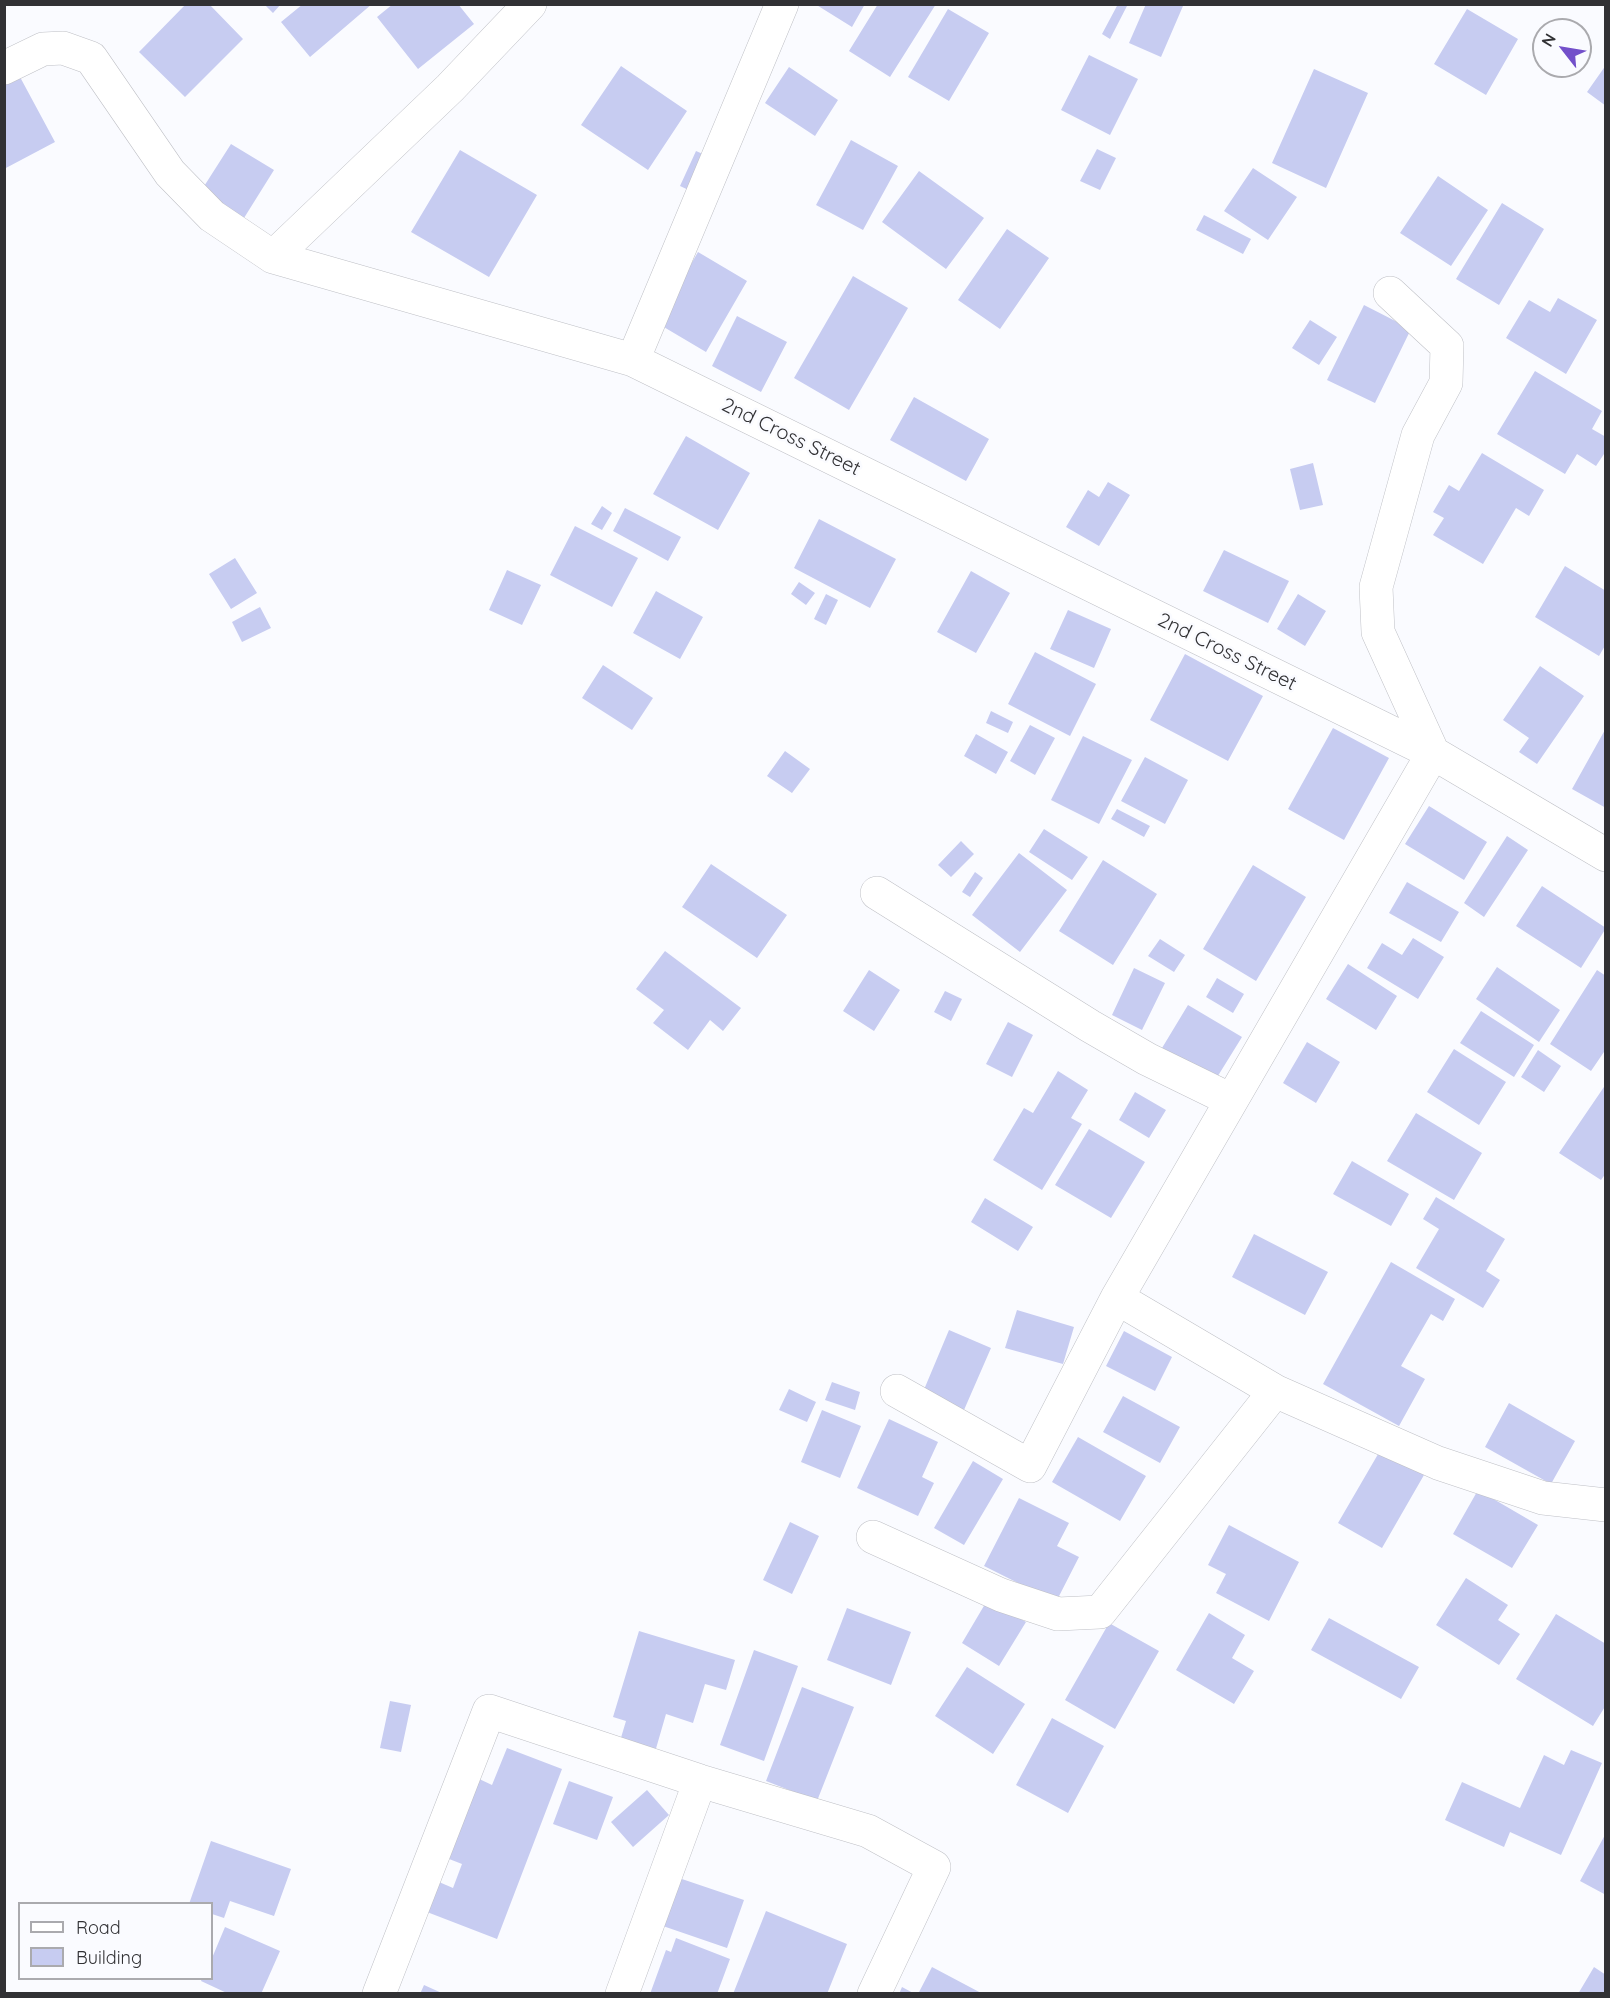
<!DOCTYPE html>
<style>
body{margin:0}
#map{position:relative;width:1610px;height:1998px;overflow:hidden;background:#fafbff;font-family:Quicksand,sans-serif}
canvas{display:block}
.frame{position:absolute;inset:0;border:6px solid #313134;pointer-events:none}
.legend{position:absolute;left:18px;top:1902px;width:195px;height:78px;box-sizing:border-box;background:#fafbff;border:2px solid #aaaaae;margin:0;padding:8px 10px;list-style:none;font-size:18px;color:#313134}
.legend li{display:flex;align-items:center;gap:12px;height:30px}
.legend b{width:30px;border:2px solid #aaaaae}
.north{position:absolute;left:1532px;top:18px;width:60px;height:60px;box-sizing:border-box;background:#fafbff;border:2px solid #aaaaae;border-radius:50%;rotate:301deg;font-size:16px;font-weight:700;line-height:24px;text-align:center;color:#313134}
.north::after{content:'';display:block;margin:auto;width:21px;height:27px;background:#7350ca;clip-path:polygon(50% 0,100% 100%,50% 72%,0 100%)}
</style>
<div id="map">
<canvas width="1610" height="1998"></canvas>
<div class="frame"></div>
<ul class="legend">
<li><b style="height:8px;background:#fff"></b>Road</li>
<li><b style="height:16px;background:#c7ccf1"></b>Building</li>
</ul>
<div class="north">N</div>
</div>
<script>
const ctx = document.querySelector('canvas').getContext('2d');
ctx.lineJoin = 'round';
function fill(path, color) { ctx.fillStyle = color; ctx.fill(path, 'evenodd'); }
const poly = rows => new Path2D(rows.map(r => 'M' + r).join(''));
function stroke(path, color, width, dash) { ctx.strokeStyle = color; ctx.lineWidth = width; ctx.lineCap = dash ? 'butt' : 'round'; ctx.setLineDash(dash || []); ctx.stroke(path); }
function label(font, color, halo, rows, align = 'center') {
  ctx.font = font + ' Quicksand,sans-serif'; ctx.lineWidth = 5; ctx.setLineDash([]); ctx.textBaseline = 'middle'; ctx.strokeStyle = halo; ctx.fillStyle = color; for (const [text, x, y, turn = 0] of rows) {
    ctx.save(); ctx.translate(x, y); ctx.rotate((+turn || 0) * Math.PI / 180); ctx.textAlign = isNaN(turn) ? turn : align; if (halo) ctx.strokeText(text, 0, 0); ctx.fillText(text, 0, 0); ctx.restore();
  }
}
fill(poly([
 [186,4,209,4,243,39,185,97,139,52],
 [264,4,281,4,273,13],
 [303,4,372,4,310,57,281,22],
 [393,4,458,4,474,24,418,69,377,17],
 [815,4,865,4,852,27],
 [878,4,936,4,890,77,849,51],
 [1118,4,1128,4,1110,39,1102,34],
 [1146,4,1183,6,1161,57,1129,43],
 [948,9,989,33,949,101,908,77],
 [1467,9,1518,39,1486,95,1434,64],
 [1089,55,1138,79,1110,135,1061,110],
 [1606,65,1606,106,1587,92],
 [621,66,687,111,648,170,581,125],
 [789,67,838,100,815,136,765,103],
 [1314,69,1368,93,1326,188,1272,163],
 [20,77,55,142,4,169,4,85],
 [851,140,898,166,863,230,816,205],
 [231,144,274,170,244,218,201,191],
 [1097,149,1116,158,1100,190,1080,181],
 [460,150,537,195,489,277,411,232],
 [696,151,712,158,695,193,680,186],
 [1253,168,1297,197,1268,240,1224,211],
 [919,171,984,218,946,269,882,222],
 [1438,176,1488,210,1451,266,1400,233],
 [1502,203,1544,229,1499,305,1456,279],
 [1204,215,1251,239,1243,254,1196,230],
 [1007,229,1049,258,1000,329,958,300],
 [698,252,747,281,706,352,657,323],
 [853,276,908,308,849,410,794,378],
 [1558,298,1597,320,1566,374,1506,338,1529,300,1550,312],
 [1364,305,1411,329,1375,403,1327,380],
 [737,316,787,342,761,392,712,366],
 [1310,320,1337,337,1319,365,1292,348],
 [1535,371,1602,411,1592,429,1606,437,1606,451,1596,466,1577,454,1565,474,1497,434],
 [914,397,989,439,966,481,890,440],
 [686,436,750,473,718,530,653,494],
 [1482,453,1544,490,1529,516,1516,508,1483,564,1433,535,1444,518,1433,512,1449,485,1459,491],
 [1313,463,1323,505,1300,510,1290,469],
 [1108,482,1130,495,1099,546,1066,527,1088,490,1099,497],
 [602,506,612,513,602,530,591,524],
 [625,508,681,537,668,561,613,531],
 [819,519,896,559,870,608,794,568],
 [575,526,638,558,612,607,550,575],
 [1224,550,1289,581,1268,623,1203,591],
 [235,558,257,593,231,609,209,574],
 [1565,566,1606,591,1606,644,1599,656,1535,617],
 [507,570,541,585,522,625,489,610],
 [971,571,1010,593,976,653,937,632],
 [799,582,815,593,806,605,791,594],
 [656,591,703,617,680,659,633,633],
 [826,594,838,600,826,625,814,619],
 [1298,594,1326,611,1305,646,1277,629],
 [260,607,271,628,242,642,232,622],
 [1068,610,1111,629,1094,668,1050,649],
 [1035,652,1096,684,1070,736,1008,704],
 [1185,654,1263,696,1228,761,1150,720],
 [603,665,653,698,632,730,582,698],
 [1540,666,1584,696,1537,764,1519,752,1529,738,1503,720],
 [991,711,1013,722,1008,733,986,723],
 [1030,725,1055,738,1035,775,1010,761],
 [1333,728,1389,758,1344,840,1288,809],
 [1606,728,1606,808,1572,789],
 [976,734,1008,752,996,774,964,756],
 [1083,736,1132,760,1099,824,1051,800],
 [785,751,810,769,792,793,767,776],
 [1145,757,1188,780,1165,824,1121,801],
 [1429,806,1487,842,1464,880,1405,844],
 [1117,809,1150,826,1144,837,1111,819],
 [1044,829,1088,857,1072,880,1029,852],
 [1507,836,1528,850,1484,917,1464,903],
 [961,841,974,854,951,877,938,865],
 [1019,853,1067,890,1020,952,972,915],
 [1103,860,1157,894,1113,965,1059,931],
 [711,864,787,915,757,958,682,907],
 [1253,865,1306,897,1256,981,1203,949],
 [975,872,983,878,970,897,962,892],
 [1407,882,1459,912,1441,942,1389,913],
 [1542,886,1606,928,1581,968,1516,926],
 [1413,938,1444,957,1418,999,1367,968,1382,943,1402,955],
 [1160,939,1185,955,1174,972,1148,956],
 [665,951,741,1008,723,1031,710,1020,688,1050,653,1023,664,1010,636,989],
 [1348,964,1397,996,1376,1030,1326,999],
 [1497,967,1560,1010,1539,1042,1476,999],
 [1134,968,1165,983,1142,1030,1112,1015],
 [869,970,900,990,874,1031,843,1011],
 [1597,970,1606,976,1606,1049,1591,1071,1550,1044],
 [1217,978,1244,994,1233,1013,1206,997],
 [945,991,962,999,951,1021,934,1012],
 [1188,1005,1242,1037,1216,1079,1162,1048],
 [1481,1011,1534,1045,1514,1077,1460,1043],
 [1008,1022,1033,1035,1012,1077,986,1064],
 [1307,1042,1340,1062,1316,1103,1283,1083],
 [1454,1049,1506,1082,1479,1125,1427,1092],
 [1538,1050,1561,1066,1544,1092,1521,1077],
 [1058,1071,1088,1090,1071,1118,1082,1124,1042,1190,993,1160,1024,1108,1033,1113],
 [1606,1084,1606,1173,1601,1180,1559,1153],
 [1135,1092,1166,1110,1149,1138,1119,1120],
 [1416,1113,1482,1153,1454,1200,1387,1161],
 [1089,1129,1145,1162,1111,1218,1055,1185],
 [1352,1161,1409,1194,1391,1226,1333,1194],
 [1436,1197,1505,1239,1486,1271,1500,1280,1483,1308,1416,1268,1439,1229,1423,1219],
 [985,1198,1033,1227,1018,1251,971,1222],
 [1254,1234,1328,1272,1305,1315,1232,1277],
 [1391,1262,1455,1299,1443,1321,1431,1314,1401,1366,1425,1379,1399,1426,1323,1384],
 [1017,1310,1074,1327,1063,1364,1005,1348],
 [949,1330,991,1348,964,1410,923,1392],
 [1124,1331,1172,1357,1155,1391,1106,1366],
 [832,1382,860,1392,855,1410,825,1400],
 [789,1389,816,1402,807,1422,779,1410],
 [1123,1396,1180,1427,1160,1463,1103,1432],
 [1509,1403,1575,1441,1551,1484,1485,1447],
 [822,1410,861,1426,840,1478,801,1462],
 [889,1419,938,1442,922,1477,934,1483,918,1516,857,1488],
 [1078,1437,1146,1476,1120,1521,1052,1482],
 [1381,1449,1424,1475,1382,1548,1338,1523],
 [973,1461,1003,1479,964,1545,934,1528],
 [1478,1490,1538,1525,1512,1568,1453,1534],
 [1019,1498,1069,1523,1057,1546,1079,1557,1056,1602,984,1566],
 [790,1522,819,1536,792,1594,763,1580],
 [1229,1525,1299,1562,1269,1621,1216,1593,1226,1574,1208,1565],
 [1466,1578,1508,1605,1498,1620,1520,1634,1499,1665,1436,1625],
 [988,1599,1026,1622,999,1666,962,1643],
 [847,1608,911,1632,891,1685,827,1660],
 [1209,1613,1245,1635,1232,1658,1254,1671,1234,1704,1176,1670],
 [1556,1614,1606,1644,1606,1705,1593,1726,1516,1679],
 [1329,1618,1419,1667,1401,1699,1311,1650],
 [1109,1623,1159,1651,1115,1729,1065,1700],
 [639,1631,735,1660,726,1690,705,1684,693,1723,666,1714,655,1752,620,1741,626,1721,613,1717],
 [754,1650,798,1666,764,1761,720,1745],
 [967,1667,1025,1704,993,1754,935,1716],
 [802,1687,854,1707,817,1801,766,1781],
 [390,1701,411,1705,401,1752,380,1748],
 [1052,1718,1104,1746,1068,1813,1016,1785],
 [507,1748,562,1769,497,1939,427,1912,439,1882,453,1888,462,1864,444,1857,475,1777,492,1785],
 [1571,1750,1602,1763,1561,1855,1510,1832,1504,1847,1445,1820,1462,1782,1520,1808,1544,1755,1564,1765],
 [569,1781,613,1797,597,1840,553,1824],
 [647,1790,669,1815,633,1847,611,1822],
 [1606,1833,1606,1895,1580,1881],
 [211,1841,291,1869,274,1916,230,1901,224,1918,212,1914,212,1904,189,1904],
 [676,1877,744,1900,727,1948,660,1925],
 [766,1911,847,1944,827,1994,733,1994],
 [225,1927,280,1951,261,1994,229,1994,201,1981,202,1978,212,1978,212,1958],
 [676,1938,730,1959,717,1994,650,1994,666,1950,671,1952],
 [932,1967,983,1994,918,1994],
 [1594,1967,1606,1975,1606,1994,1578,1994],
 [424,1985,444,1994,420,1994],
 [902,1987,915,1994,899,1994]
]), '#c7ccf1');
const street = poly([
 [4,68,43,49,63,48,91,58,170,173,212,216,273,257,633,360,1433,753,1606,855],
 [273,257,450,88,530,4],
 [633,360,782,4],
 [877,893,1090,1026,1147,1059,1231,1100],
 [1117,1298,1275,1391,1438,1463,1543,1498,1606,1505],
 [897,1391,1030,1466,1117,1298,1433,753,1378,632,1376,587,1418,435,1446,383,1447,346,1390,293],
 [873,1537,1001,1595,1058,1614,1100,1612,1275,1391],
 [379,1994,489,1711,700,1781,868,1831,934,1867,874,1994],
 [622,1994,700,1781]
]);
stroke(street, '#bfc0c6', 34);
stroke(street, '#fff', 33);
label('20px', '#313134', '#fafbff', [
 ["2nd Cross Street",791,437,26],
 ["2nd Cross Street",1227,652,26]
]);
</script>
